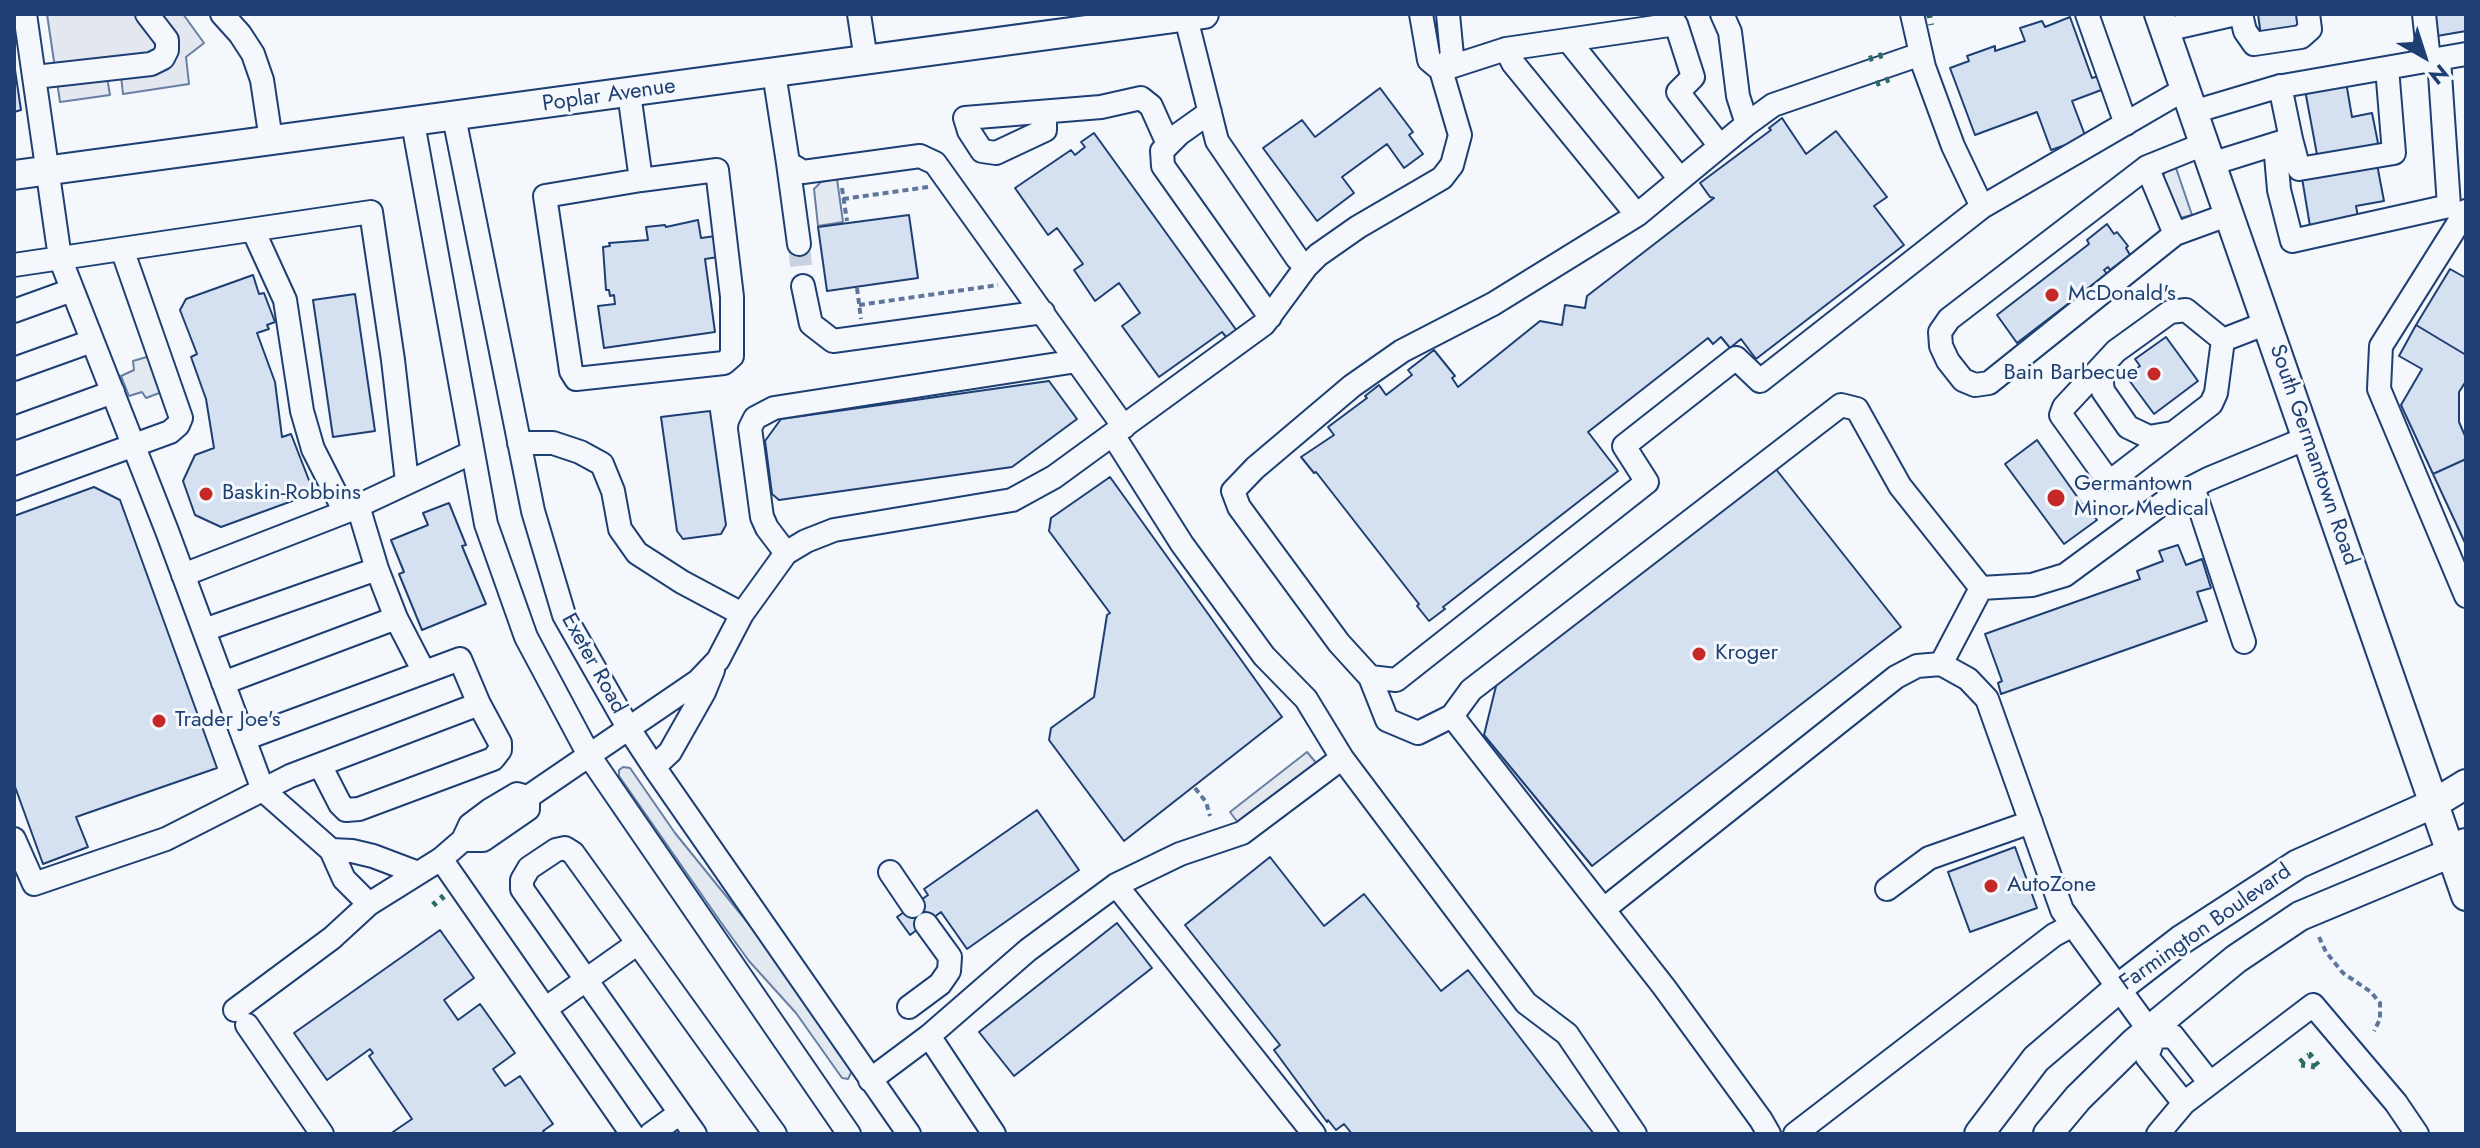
<!DOCTYPE html>
<style>
body{margin:0}
#map{position:relative;width:2480px;height:1148px;overflow:hidden;background:#f4f7fb;font-family:Jost,sans-serif}
canvas{display:block}
.frame{position:absolute;inset:0;border:16px solid #1d3f73;pointer-events:none}
.north{position:absolute;left:2384px;top:16px;width:80px;height:80px;-webkit-text-stroke:6px #f4f7fb;paint-order:stroke;rotate:141deg;font-size:22px;font-weight:700;line-height:32px;text-align:center;color:#1d3f73}
.north::after{content:'';display:block;margin:auto;width:28px;height:36px;background:#1d3f73;clip-path:polygon(50% 0,100% 100%,50% 72%,0 100%)}
</style>
<div id="map">
<canvas width="2480" height="1148"></canvas>
<div class="frame"></div>
<div class="north">N</div>
</div>
<script>
const ctx = document.querySelector('canvas').getContext('2d');
ctx.lineJoin = 'round';
function fill(path, color) { ctx.fillStyle = color; ctx.fill(path, 'evenodd'); }
const poly = rows => new Path2D(rows.map(r => 'M' + r).join(''));
function stroke(path, color, width, dash) { ctx.strokeStyle = color; ctx.lineWidth = width; ctx.lineCap = dash ? 'butt' : 'round'; ctx.setLineDash(dash || []); ctx.stroke(path); }
function label(font, color, halo, rows, align = 'center') {
  ctx.font = font + ' Jost,sans-serif'; ctx.lineWidth = 6; ctx.setLineDash([]); ctx.textBaseline = 'middle'; ctx.strokeStyle = halo; ctx.fillStyle = color; for (const [text, x, y, turn = 0] of rows) {
    ctx.save(); ctx.translate(x, y); ctx.rotate((+turn || 0) * Math.PI / 180); ctx.textAlign = isNaN(turn) ? turn : align; if (halo) ctx.strokeText(text, 0, 0); ctx.fillText(text, 0, 0); ctx.restore();
  }
}
const green = poly([
 [2176,168,2192,215,2180,218,2162,179,2165,172,2176,168],
 [837,179,843,222,818,226,814,189,821,182,837,179],
 [150,356,162,392,146,398,142,392,129,396,121,376,134,370,133,361,150,356],
 [623,767,630,768,675,833,752,928,852,1071,848,1079,842,1078,796,1013,749,961,720,921,619,776,619,770,623,767]
]);
fill(green, '#e3e9f0');
stroke(green, '#687fa3', 2);
const parking = poly([
 [47,14,183,14,204,43,186,57,189,84,123,94,121,76,107,77,110,95,60,102,47,14],
 [1307,752,1317,764,1239,824,1230,812,1307,752]
]);
fill(parking, '#e3e8f0');
stroke(parking, '#687fa3', 2);
const building = poly([
 [2258,14,2297,14,2300,31,2261,36,2258,14],
 [2433,14,2466,14,2466,31,2437,36,2433,14],
 [2070,17,2092,78,2099,76,2104,89,2072,101,2086,138,2051,150,2037,112,1975,135,1950,68,1969,61,1967,56,1995,46,1995,51,2025,41,2020,28,2042,21,2045,27,2070,17],
 [14,63,21,110,14,112,14,63],
 [2346,82,2352,117,2372,113,2379,148,2318,160,2305,90,2346,82],
 [1380,88,1413,132,1409,135,1423,154,1404,168,1387,144,1342,177,1354,193,1317,221,1263,148,1302,120,1315,137,1380,88],
 [1782,118,1806,154,1836,131,1887,197,1874,206,1904,245,1756,359,1741,339,1730,348,1721,337,1713,344,1708,338,1588,432,1618,471,1443,607,1445,609,1429,621,1417,606,1419,604,1316,472,1314,473,1301,457,1334,435,1328,427,1367,398,1365,396,1379,385,1386,395,1412,375,1408,370,1434,350,1455,376,1452,378,1458,387,1540,321,1562,325,1565,305,1585,308,1587,296,1714,198,1710,197,1700,183,1771,130,1769,128,1782,118],
 [1094,133,1237,331,1227,338,1222,332,1159,377,1122,326,1140,313,1119,283,1095,301,1074,270,1083,264,1057,228,1048,235,1015,188,1071,150,1075,155,1085,147,1081,142,1094,133],
 [2376,159,2384,201,2356,206,2358,217,2310,226,2301,172,2376,159],
 [909,215,918,278,827,291,818,227,909,215],
 [698,220,701,238,723,235,725,256,705,259,715,332,604,348,598,306,615,304,614,295,610,296,609,290,606,290,603,247,610,246,609,243,648,240,646,227,665,225,666,227,698,220],
 [2107,224,2114,234,2117,232,2128,246,2126,248,2130,255,2110,270,2108,267,2104,270,2107,274,2017,343,1997,315,2089,244,2087,240,2107,224],
 [2450,269,2466,278,2466,355,2416,325,2450,269],
 [253,275,259,294,264,293,275,322,267,325,269,329,257,333,275,382,282,437,291,434,314,493,221,527,195,515,183,481,195,455,214,448,206,399,191,357,197,354,180,310,186,299,253,275],
 [355,294,375,431,333,437,313,300,355,294],
 [2416,325,2466,355,2466,381,2459,392,2459,422,2466,438,2466,459,2433,474,2401,405,2422,369,2399,356,2416,325],
 [2166,337,2198,381,2154,414,2126,376,2140,366,2135,359,2166,337],
 [1049,381,1077,419,1012,467,779,500,772,494,765,441,781,419,1049,381],
 [710,411,726,525,721,534,683,539,677,531,661,417,710,411],
 [2037,440,2083,505,2085,504,2097,520,2064,544,2005,464,2037,440],
 [2466,459,2466,545,2433,474,2466,459],
 [1775,468,1901,627,1592,866,1484,735,1497,682,1775,468],
 [1110,477,1282,717,1124,841,1049,740,1051,728,1094,697,1107,615,1110,613,1049,531,1051,518,1110,477],
 [94,487,120,500,217,768,76,817,88,847,43,864,14,784,14,516,94,487],
 [449,503,466,545,462,546,486,604,422,630,399,574,404,572,391,540,428,525,423,513,449,503],
 [2178,545,2186,565,2202,559,2211,588,2197,592,2207,621,2001,694,1998,683,2002,681,1985,634,2140,579,2137,571,2163,561,2159,551,2178,545],
 [1037,810,1079,870,967,949,941,912,910,935,897,917,928,895,924,889,1037,810],
 [2015,847,2037,908,1970,932,1948,872,2015,847],
 [1270,857,1324,926,1364,894,1441,991,1468,970,1594,1134,1352,1134,1344,1124,1336,1130,1328,1120,1327,1122,1274,1050,1280,1045,1185,925,1270,857],
 [1117,923,1152,968,1014,1076,979,1032,1117,923],
 [440,930,474,978,444,1000,458,1020,480,1004,515,1053,493,1069,505,1086,520,1076,553,1124,543,1131,546,1134,390,1134,412,1119,369,1056,373,1053,370,1049,327,1080,294,1033,440,930]
]);
fill(building, '#d5e0f0');
stroke(building, '#1d3f73', 2);
stroke(poly([
 [799,244,803,286]
]), '#c9d2e0', 22, [22, 11]);
const minor = poly([
 [25,14,60,258,167,531,263,790,331,850,344,879,369,904],
 [222,14,240,34,253,54,262,80,271,140],
 [859,14,866,60],
 [1722,14,1730,32,1738,96,1747,124,1773,105,1921,54],
 [1912,14,1924,67,1953,146,1982,207],
 [2087,14,2126,124],
 [2241,14,2245,31,2254,44,2301,37,2310,29,2308,14],
 [2424,14,2429,61],
 [2165,30,2236,14],
 [1568,40,1680,179],
 [1506,49,1513,63,1637,215],
 [1441,70,1506,49,1676,24,1693,77,1678,92,1720,146],
 [1441,70,1452,56,1448,14],
 [774,73,788,163,803,172,920,156,935,163,1124,427],
 [35,77,151,64,163,58,167,50,167,40,147,14],
 [629,93,641,180,717,170,732,297,732,356,724,363,576,379,571,371,545,196,641,180],
 [1045,112,1045,130,996,153,982,151,969,131,965,118,1101,107,1141,98,1151,106,1168,144],
 [1210,112,1179,134,1162,151,1163,166,1270,317],
 [2193,112,2277,87,2466,54],
 [454,117,533,511,564,615,629,729,654,767,909,1134],
 [413,123,486,524,526,637,590,757,849,1134],
 [1747,124,1637,215,1493,304,1402,351,1352,386,1255,468,1233,491,1239,507,1339,643,1370,677,1396,680,1647,482,1624,446,1736,358,1760,381,1982,207,2185,89],
 [2291,139,2299,169,2394,153,2387,68],
 [2204,144,2147,167,1949,319,1940,332,1941,346,1948,361,1963,380,1975,385,1989,383,2175,234,2230,214],
 [2275,144,2279,190,2292,241,2449,206,2439,59],
 [788,163,799,244],
 [2211,164,2291,139,2280,86],
 [2147,167,2175,234],
 [2466,211,2381,346,2379,389,2466,596],
 [253,230,285,300,302,411,313,449,345,512],
 [14,265,371,212,393,360,407,482],
 [1306,267,1318,255,1358,227,1442,178,1452,165,1460,135,1441,70,1429,60,1421,14],
 [803,286,811,324,833,341,1043,312],
 [14,311,72,290],
 [2223,340,2216,393,2211,404,2116,477,2107,479,2061,415,2064,407,2116,351,2170,312,2186,310,2223,340,2267,323],
 [2105,363,2101,376,2103,391,2128,427,2149,437,2172,433],
 [14,369,92,341],
 [14,428,113,392],
 [1113,435,1182,544,1264,656,1306,699,1342,758],
 [519,443,553,443,580,452,602,464,613,491,620,529,637,553,682,582,742,614],
 [2193,487,2244,642],
 [14,489,170,432,178,425,181,418,122,249],
 [358,506,377,569,396,618,424,672],
 [786,553,767,528,762,517,750,428,755,418,774,408,1077,361],
 [183,575,345,512,471,453],
 [1981,588,1941,664,1968,679,1987,699,2062,910,2154,1037],
 [204,630,377,569],
 [1370,677,1387,720,1418,733,1452,716,1471,690,1841,405,1857,409,1900,486,1981,588,2032,585,2065,575,2167,500,2208,479,2307,438],
 [223,683,396,618],
 [1452,716,1664,987,1761,1120,1769,1134],
 [320,765,340,804,346,810,359,809,493,759,500,750,500,743,479,704],
 [654,767,670,752,704,692,713,670],
 [14,839,34,884,166,839,290,776,479,704,460,659,244,739],
 [463,840,483,840,528,809,528,797],
 [331,850,352,851,373,856,418,873],
 [441,859,632,1134],
 [890,872,913,906],
 [1116,885,1314,1134],
 [1887,889,1929,858,2031,822],
 [1604,909,1896,677,1917,666,1941,664],
 [909,1007,940,984,949,971,950,957,926,924],
 [545,1009,638,943],
 [235,1010,332,938,369,904,441,859,463,840,470,825,490,810,517,794,528,797,698,681,718,660,742,614,786,553,806,541,834,530,1012,500,1054,477,1264,324,1306,267,1297,258,1217,141,1185,14],
 [247,1025,322,1134],
 [929,1036,994,1134],
 [2154,1037,2147,1057,2184,1103],
 [2154,1037,2173,1036,2210,1083],
 [870,1080,929,1036,1028,950,1116,885,1180,854,1242,833,1342,758,1526,1003,1567,1034,1635,1134],
 [651,1134,680,1113],
 [695,1134,522,889,522,880,529,868,556,850,565,848,573,853,775,1134],
 [1795,1134,2054,935,2071,926],
 [2158,1134,2184,1103,2313,1005,2396,1103,2417,1134]
]);
const major = poly([
 [2159,14,2466,896],
 [14,175,1204,14],
 [1979,1134,2036,1059,2120,987,2181,940,2298,864,2435,803,2466,784],
 [2048,1134,2078,1098,2135,1042,2236,959,2300,916,2451,853,2465,843]
]);
stroke(minor, '#1d3f73', 26);
stroke(major, '#1d3f73', 32);
stroke(poly([
 [842,188,847,221],
 [843,199,928,187],
 [857,288,861,319],
 [859,305,998,285],
 [1195,788,1206,802,1210,816],
 [2319,937,2326,952,2343,973,2371,992,2380,1003,2380,1019,2374,1031]
]), '#5e769c', 4, [6, 4]);
stroke(minor, '#f4f7fb', 22);
stroke(major, '#f4f7fb', 28);
stroke(poly([
 [1929,14,1931,25],
 [1869,59,1883,55],
 [1876,84,1890,79],
 [433,905,449,892],
 [2309,1055,2310,1055,2319,1067,2298,1064,2309,1055]
]), '#2c6c60', 6, [4, 6]);
for (const [x, y, r, color] of [
 [2052,295,8,"#c62828"],
 [2154,374,8,"#c62828"],
 [206,494,8,"#c62828"],
 [2056,498,10,"#c62828"],
 [1699,654,8,"#c62828"],
 [159,721,8,"#c62828"],
 [1991,886,8,"#c62828"]
]) { const dot = new Path2D(); dot.arc(x, y, r, 0, 2 * Math.PI); ctx.fillStyle = color; ctx.fill(dot); stroke(dot, '#f4f7fb', 3); }
label('22px', '#1d3f73', '#f4f7fb', [
 ["Poplar Avenue",609,96,-8],
 ["South Germantown Road",2313,455,71],
 ["Exeter Road",593,664,61],
 ["Farmington Boulevard",2206,928,-35]
]);
label('22px', '#1d3f73', '#f4f7fb', [
 ["McDonald's",2068,295],
 ["Bain Barbecue",2138,374,"right"],
 ["Germantown",2074,485],
 ["Minor Medical",2074,510],
 ["Baskin-Robbins",222,494],
 ["Kroger",1715,654],
 ["Trader Joe's",175,721],
 ["AutoZone",2007,886]
], 'left');
</script>
